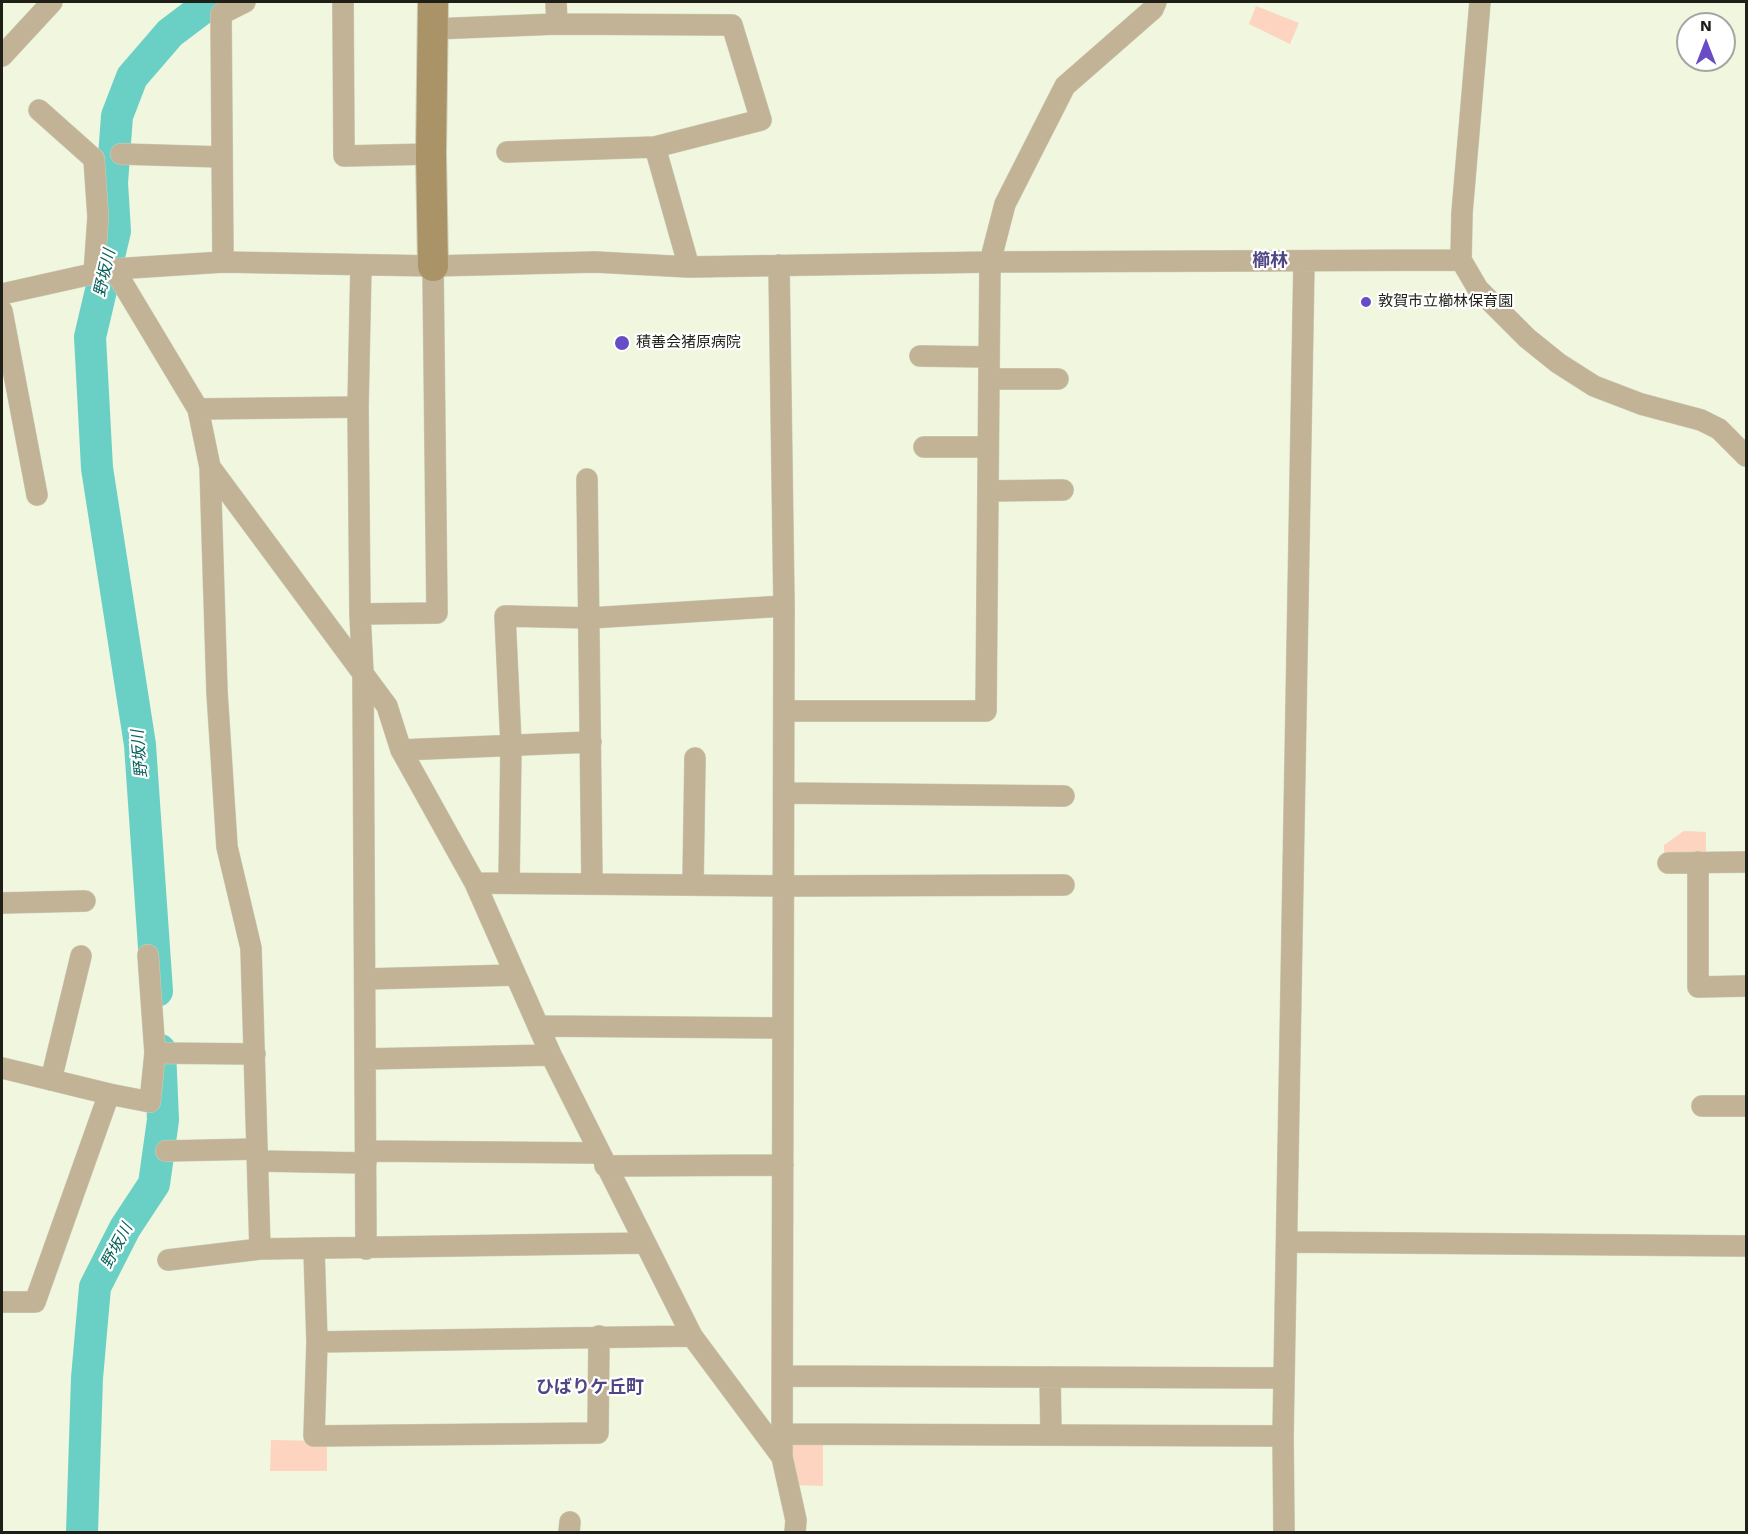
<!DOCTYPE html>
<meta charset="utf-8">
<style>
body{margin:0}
#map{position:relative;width:1748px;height:1534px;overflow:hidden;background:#f1f6de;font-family:"Work Sans",sans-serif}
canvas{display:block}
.frame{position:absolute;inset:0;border:3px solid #1e2017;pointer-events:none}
.north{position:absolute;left:1676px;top:12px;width:60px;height:60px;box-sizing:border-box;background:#fff;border:2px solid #a5a6a2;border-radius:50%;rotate:0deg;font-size:16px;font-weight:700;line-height:24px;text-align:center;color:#1e2017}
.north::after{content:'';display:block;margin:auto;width:21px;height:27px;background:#684cc5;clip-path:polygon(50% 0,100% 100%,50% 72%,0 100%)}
</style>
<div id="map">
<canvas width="1748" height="1534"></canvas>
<div class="frame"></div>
<div class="north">N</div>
</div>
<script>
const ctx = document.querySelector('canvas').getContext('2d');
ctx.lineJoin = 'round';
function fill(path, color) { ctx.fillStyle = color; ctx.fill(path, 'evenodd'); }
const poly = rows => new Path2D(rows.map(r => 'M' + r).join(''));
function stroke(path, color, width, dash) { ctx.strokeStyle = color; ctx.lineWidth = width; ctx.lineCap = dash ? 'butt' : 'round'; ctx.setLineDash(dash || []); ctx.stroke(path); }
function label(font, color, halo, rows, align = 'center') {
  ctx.font = font + ' "Work Sans","Noto Sans JP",sans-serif'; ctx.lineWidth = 4.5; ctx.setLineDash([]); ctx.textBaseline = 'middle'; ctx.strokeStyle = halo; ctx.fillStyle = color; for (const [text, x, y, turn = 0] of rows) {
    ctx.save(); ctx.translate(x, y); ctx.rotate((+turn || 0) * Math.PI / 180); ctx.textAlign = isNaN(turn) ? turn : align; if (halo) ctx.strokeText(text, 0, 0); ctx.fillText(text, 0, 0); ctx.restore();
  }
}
fill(poly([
 [1256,6,1299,23,1290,44,1249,24],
 [1684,831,1706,832,1706,856,1664,856,1664,845],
 [271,1440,327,1441,327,1471,270,1471],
 [791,1444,823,1444,823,1486,797,1485,787,1460]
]), '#fcd4c0');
stroke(poly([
 [157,991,140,745,97,468,90,337,115,231,112,183,117,116,132,77,170,33,211,2],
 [82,1532,87,1378,95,1287,125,1228,154,1184,163,1120,160,1050]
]), '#6ad0c5', 32);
const street = poly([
 [343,2,344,156,431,154],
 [556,2,557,24],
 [1480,2,1462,213,1461,260,1478,289,1527,338,1558,363,1594,386,1641,404,1701,420,1719,429,1746,456],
 [433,29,557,24,732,25,761,120,655,147,507,152],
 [2,56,52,2],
 [39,110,94,159,98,217,94,274],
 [655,147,689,267],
 [121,154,222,157],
 [223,262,221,14,245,2],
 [779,265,784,606,782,1457,796,1520,795,1532],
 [114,269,198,409,210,467,217,692,227,847,251,948,260,1249],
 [2,294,114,269,223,262,433,266,595,262,689,267,990,262,1461,260],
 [2,311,37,495],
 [920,356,989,357],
 [989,379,1058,379],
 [358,407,360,614],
 [198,409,358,407,361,265],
 [924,447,988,447],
 [210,467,387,706,401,750,475,883,551,1055,692,1336,782,1457],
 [587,479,592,883],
 [988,491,1063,490],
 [784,711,986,711,990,262,1005,204,1065,86,1153,9,1156,2],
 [401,750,591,742],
 [784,793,1064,796],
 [1698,862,1698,987,1746,986],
 [1668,863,1746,862],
 [475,883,784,886,1064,885],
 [509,883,511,745,505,616,590,618,784,606],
 [693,885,695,758],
 [2,903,85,901],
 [365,979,515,975],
 [538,1026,783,1028],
 [155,1053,255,1054],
 [365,1059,551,1055],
 [2,1068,109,1094,35,1302,2,1302],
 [51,1080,81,956],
 [109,1094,150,1102,155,1053,148,955],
 [1702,1106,1746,1106],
 [166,1151,257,1149],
 [366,1151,598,1153],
 [258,1161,366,1163],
 [605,1166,783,1165],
 [1287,1242,1746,1246],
 [366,1249,363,673,360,614,437,613,433,266],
 [314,1250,317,1342,314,1436,598,1433,599,1336],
 [168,1260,260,1249,644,1243],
 [317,1342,692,1336],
 [782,1376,1284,1378],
 [1050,1377,1051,1435],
 [782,1434,1283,1436],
 [569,1532,570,1522],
 [1284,1532,1283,1436,1304,262]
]);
const secondary = poly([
 [433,2,431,154,433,266]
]);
stroke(street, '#cbcfba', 22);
stroke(secondary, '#cbcfba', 32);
stroke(street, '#c3b396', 21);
stroke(secondary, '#ab9368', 30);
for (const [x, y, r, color] of [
 [1366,302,6,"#684cc5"],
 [622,343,8,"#684cc5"]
]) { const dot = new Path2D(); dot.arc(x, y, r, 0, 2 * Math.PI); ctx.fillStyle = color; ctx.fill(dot); stroke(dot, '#fff', 2); }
label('15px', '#1e2017', '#fff', [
 ["敦賀市立櫛林保育園",1378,302],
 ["積善会猪原病院",636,343]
], 'left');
label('italic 16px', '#09625b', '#fff', [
 ["野坂川",105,273,-77],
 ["野坂川",140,754,-95],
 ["野坂川",117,1246,-62]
]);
label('bold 18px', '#514684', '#fff', [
 ["櫛林",1270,261],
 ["ひばりケ丘町",590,1388]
]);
</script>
